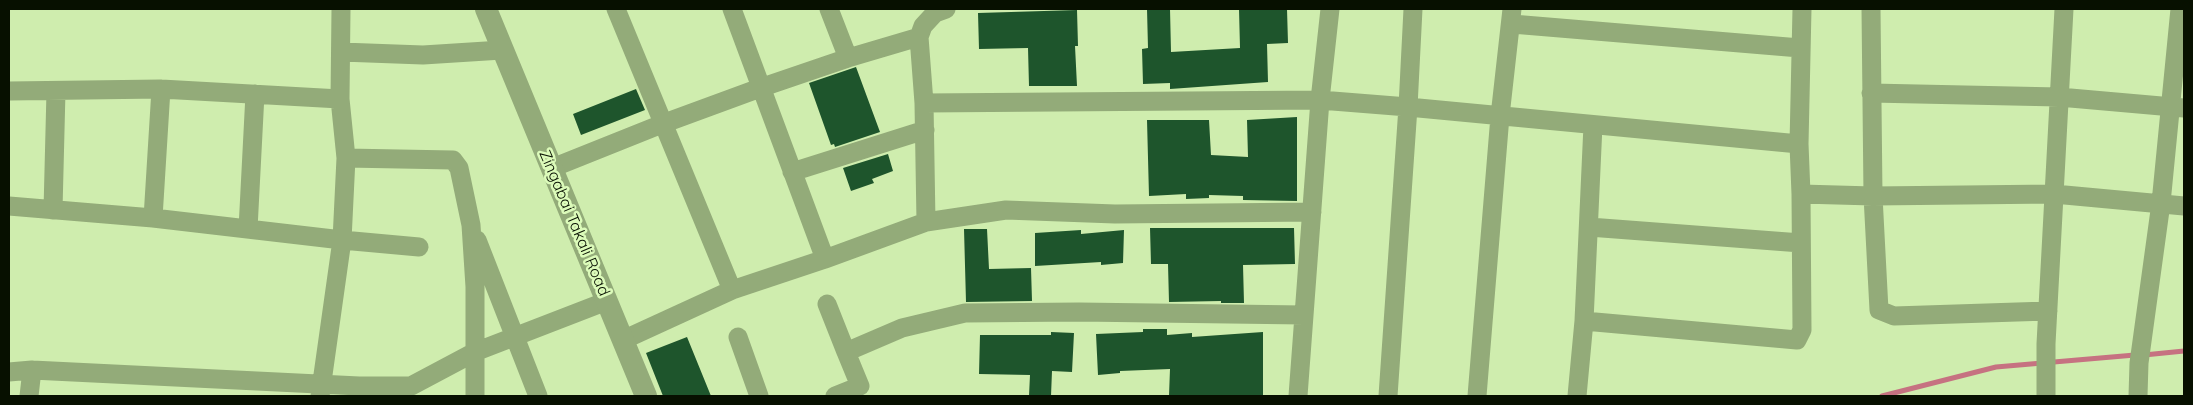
<!DOCTYPE html>
<style>
body{margin:0}
#map{position:relative;width:2193px;height:405px;overflow:hidden;background:#cfedae;font-family:Quicksand,sans-serif}
canvas{display:block}
.frame{position:absolute;inset:0;border:10px solid #071000;pointer-events:none}
</style>
<div id="map">
<canvas width="2193" height="405"></canvas>
<div class="frame"></div>
</div>
<script>
const ctx = document.querySelector('canvas').getContext('2d');
ctx.lineJoin = 'round';
const poly = rows => new Path2D(rows.map(r => 'M' + r).join(''));
function stroke(path, color, width, dash) { ctx.strokeStyle = color; ctx.lineWidth = width; ctx.lineCap = dash ? 'butt' : 'round'; ctx.setLineDash(dash || []); ctx.stroke(path); }
function fill(path, color) { ctx.fillStyle = color; ctx.fill(path, 'evenodd'); }
function label(font, color, halo, rows, align = 'center') {
  ctx.font = font + ' Quicksand,sans-serif'; ctx.lineWidth = 5; ctx.setLineDash([]); ctx.textBaseline = 'middle'; ctx.strokeStyle = halo; ctx.fillStyle = color; for (const [text, x, y, turn = 0] of rows) {
    ctx.save(); ctx.translate(x, y); ctx.rotate((+turn || 0) * Math.PI / 180); ctx.textAlign = isNaN(turn) ? turn : align; if (halo) ctx.strokeText(text, 0, 0); ctx.fillText(text, 0, 0); ctx.restore();
  }
}
stroke(poly([
 [2144,355,2184,351],
 [1882,396,1996,367,2135,355]
]), '#c67281', 5);
fill(poly([
 [1147,9,1170,9,1171,52,1240,48,1239,9,1287,9,1288,43,1267,44,1268,82,1170,89,1170,83,1143,84,1142,49,1148,48],
 [1077,10,1078,46,1075,46,1077,86,1029,86,1028,48,979,49,978,13],
 [856,67,880,132,835,147,834,144,831,145,809,83],
 [636,89,645,110,581,135,573,114],
 [1297,117,1297,201,1243,200,1243,196,1209,195,1209,198,1186,199,1186,194,1149,196,1147,120,1209,120,1211,155,1248,157,1247,120],
 [888,154,893,171,872,179,874,183,851,191,843,168],
 [1150,228,1294,228,1295,264,1243,265,1244,303,1221,303,1221,301,1169,302,1168,264,1151,264],
 [964,229,987,229,989,269,1031,268,1032,301,966,302],
 [1081,230,1081,234,1124,230,1123,263,1101,265,1101,262,1035,266,1035,233],
 [1143,329,1167,329,1167,335,1192,333,1192,337,1263,332,1263,396,1169,396,1170,369,1120,371,1120,373,1098,375,1096,334,1143,332],
 [1051,332,1074,333,1072,372,1052,371,1051,396,1029,396,1030,375,979,374,980,335,1051,335],
 [687,337,711,396,663,396,646,353]
]), '#1e552c');
stroke(poly([
 [616,9,732,290],
 [732,9,825,259],
 [829,9,848,58],
 [1871,9,1873,196,1879,310,1894,316,2048,311],
 [1512,24,1800,48],
 [341,52,423,55,502,50],
 [9,91,161,89,340,99],
 [1871,93,2059,97,2184,108],
 [924,103,1320,100,1408,107,1799,144,1801,194,1873,196,2054,194,2184,206],
 [1799,144,1802,9],
 [346,158,453,160,459,168,471,225,475,287,475,396],
 [552,168,662,124,760,88,848,58,919,37],
 [792,172,925,130],
 [9,206,153,218,342,240,419,247],
 [53,210,56,91],
 [153,218,161,89],
 [926,222,1006,210,1115,214,1312,212],
 [1589,227,1801,243],
 [248,229,255,94],
 [477,240,538,396],
 [827,304,846,352],
 [1584,321,1797,340,1802,330,1801,194],
 [738,337,759,396],
 [623,340,732,290,825,259,926,222,924,103,919,37,923,26,935,13,946,9],
 [9,372,32,370,359,386,411,386,475,352,607,301],
 [29,396,32,370],
 [320,396,342,240,346,158,340,99,341,9],
 [835,396,860,386,846,352,902,328,965,313,1079,312,1304,315],
 [1298,396,1320,100,1330,9],
 [1388,396,1408,107,1413,9],
 [1477,396,1500,116,1512,9],
 [1577,396,1584,321,1593,125],
 [2046,396,2046,344,2064,9],
 [2138,396,2139,363,2161,203,2180,9]
]), '#93ab79', 19);
stroke(poly([
 [486,9,646,396]
]), '#93ab79', 22);
label('16px', '#071000', '#dcfbba', [
 ["Zingabai Takali Road",574,223,67]
]);
</script>
